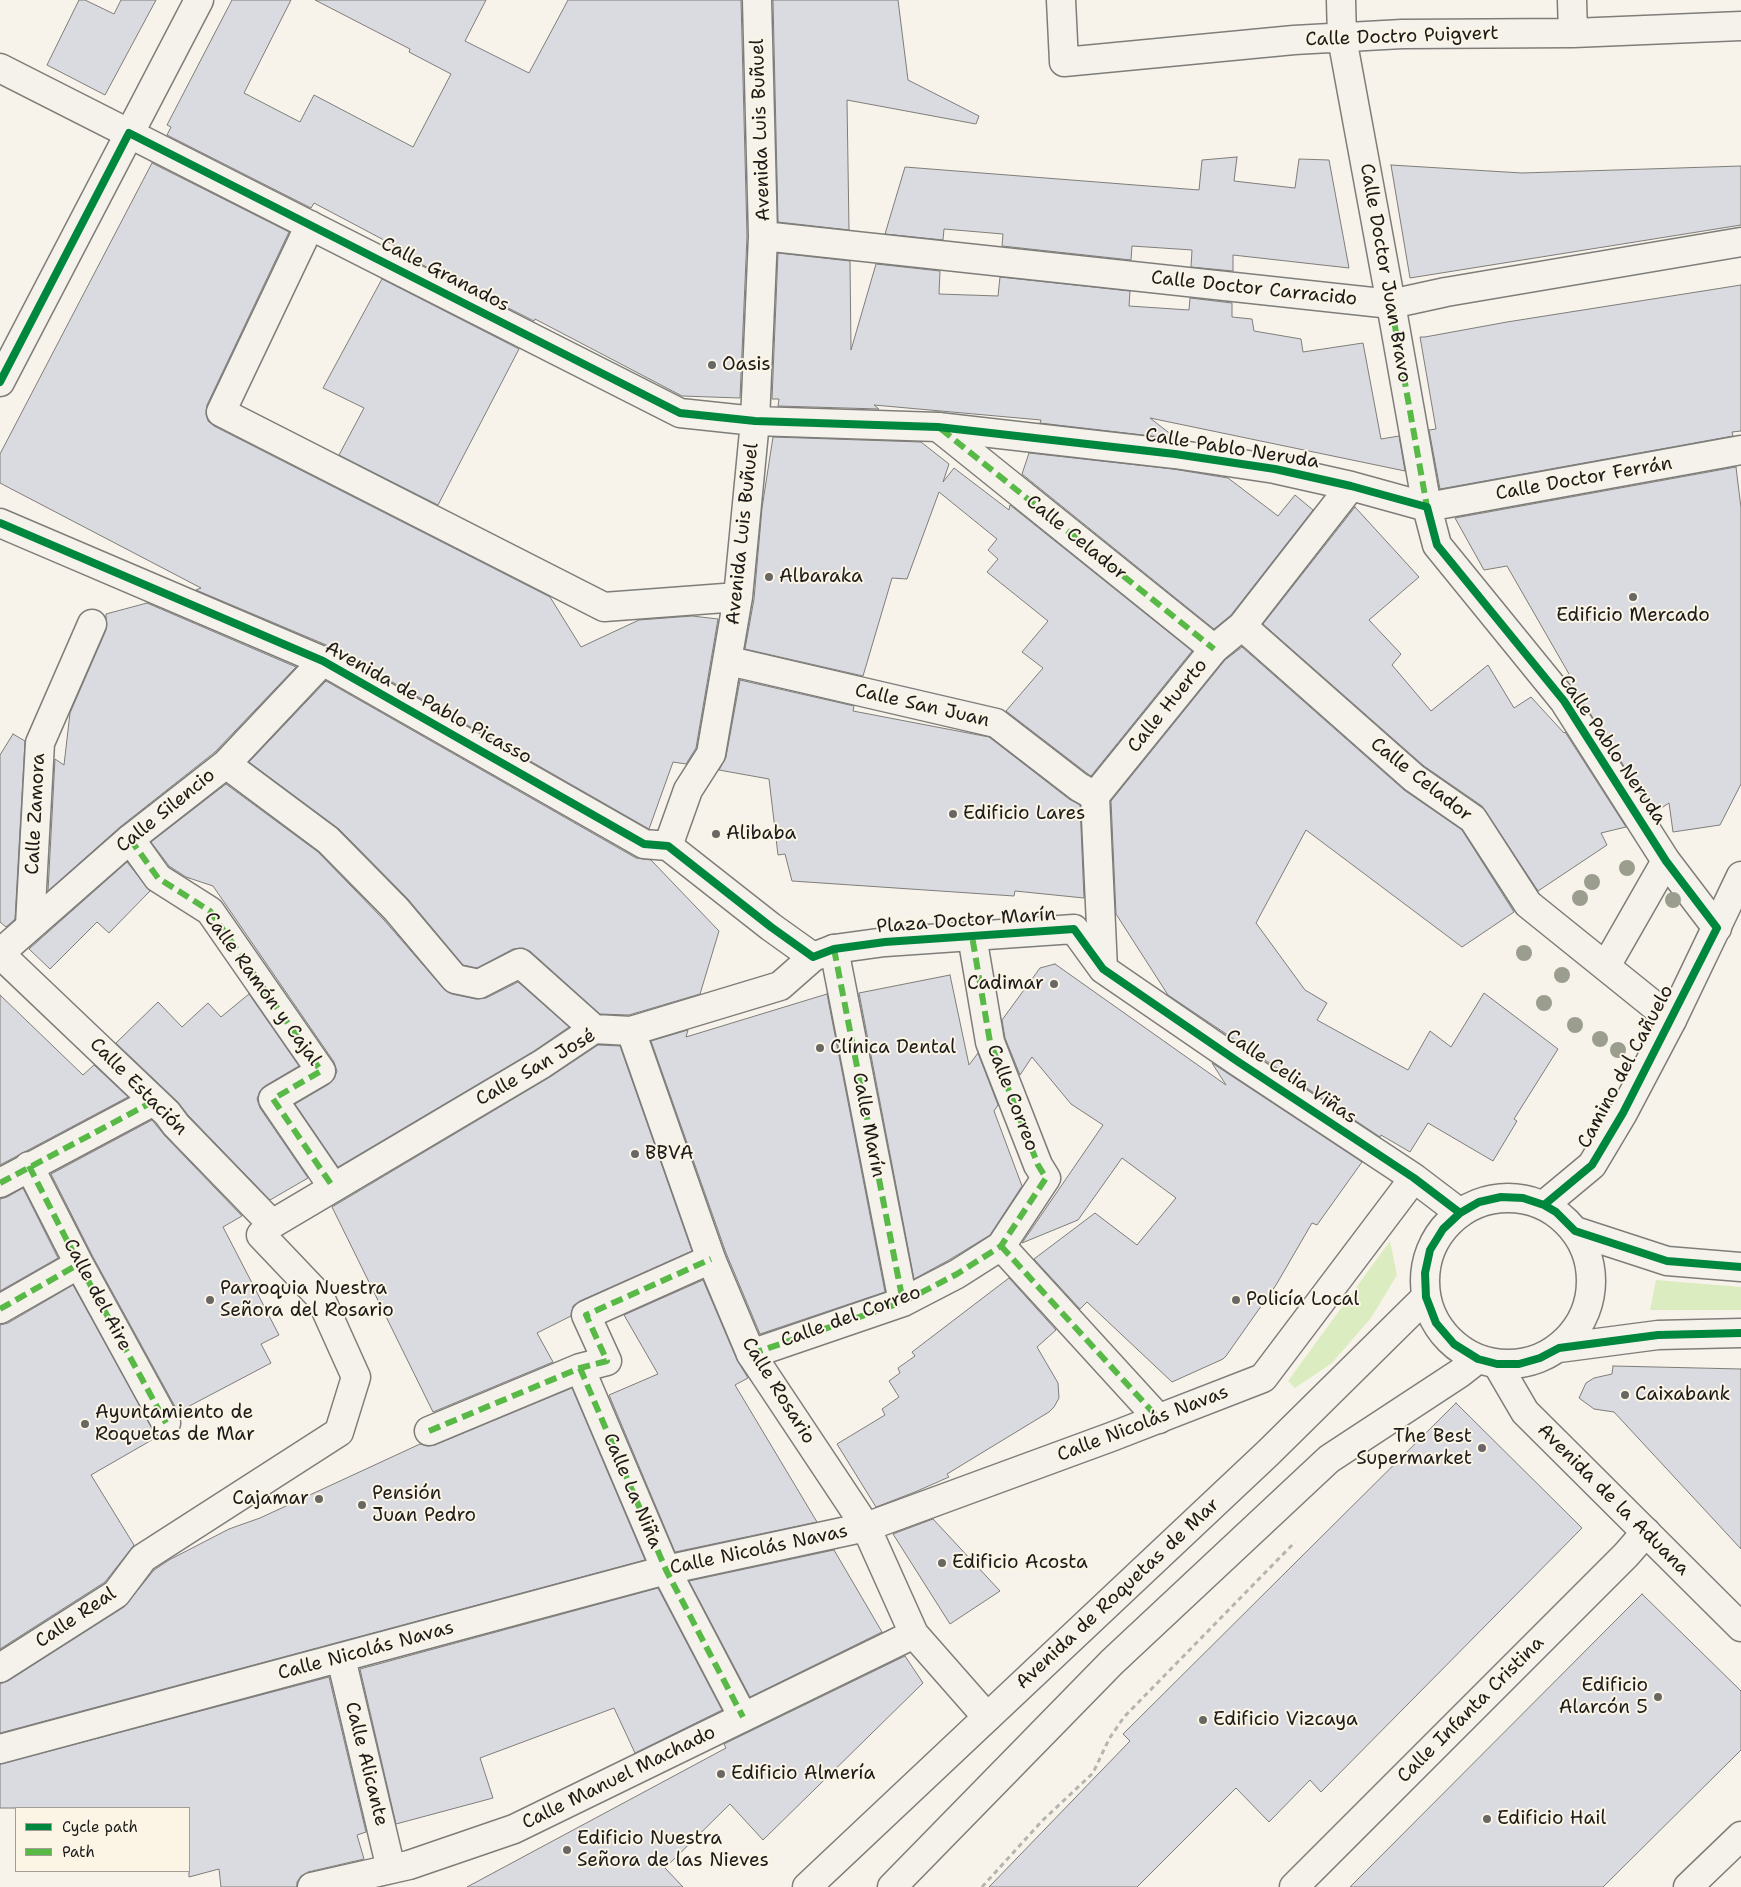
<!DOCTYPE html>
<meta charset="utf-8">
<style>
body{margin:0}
#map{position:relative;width:1741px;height:1887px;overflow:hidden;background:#f7f3ea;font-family:"Shantell Sans",sans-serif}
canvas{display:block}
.legend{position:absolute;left:15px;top:1807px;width:175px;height:65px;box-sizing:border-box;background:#fcf5e5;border:1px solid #a29e95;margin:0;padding:6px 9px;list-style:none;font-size:15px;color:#1c1c1c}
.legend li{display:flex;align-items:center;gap:10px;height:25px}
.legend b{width:25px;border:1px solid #a29e95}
</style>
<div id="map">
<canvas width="1741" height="1887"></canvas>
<ul class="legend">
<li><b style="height:6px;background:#00873e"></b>Cycle path</li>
<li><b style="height:6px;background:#58b947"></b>Path</li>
</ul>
</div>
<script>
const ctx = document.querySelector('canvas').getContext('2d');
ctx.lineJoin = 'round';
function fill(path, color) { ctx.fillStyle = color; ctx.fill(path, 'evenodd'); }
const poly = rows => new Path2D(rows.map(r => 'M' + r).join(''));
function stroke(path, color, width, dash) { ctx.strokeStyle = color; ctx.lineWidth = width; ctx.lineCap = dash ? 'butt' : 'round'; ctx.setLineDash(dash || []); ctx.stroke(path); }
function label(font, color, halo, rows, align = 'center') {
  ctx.font = font + ' "Shantell Sans",sans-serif'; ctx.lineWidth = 4; ctx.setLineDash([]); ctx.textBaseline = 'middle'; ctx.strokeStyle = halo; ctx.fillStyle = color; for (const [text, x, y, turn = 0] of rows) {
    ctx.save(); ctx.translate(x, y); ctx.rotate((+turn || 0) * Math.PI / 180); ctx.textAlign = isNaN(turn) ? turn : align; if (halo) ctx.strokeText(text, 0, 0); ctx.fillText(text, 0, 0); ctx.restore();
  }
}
fill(poly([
 [1390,1241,1397,1275,1371,1318,1332,1363,1295,1388,1288,1381],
 [1656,1280,1741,1287,1741,1310,1650,1310]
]), '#dcecc1');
const building = poly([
 [79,0,85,0,114,14,121,0,156,0,105,95,47,65,79,0],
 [232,0,291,0,244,93,300,122,314,95,413,147,451,74,409,52,410,49,315,0,486,0,465,41,529,73,568,0,741,0,747,236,740,398,682,396,535,319,534,321,397,252,399,248,314,203,311,208,167,135,171,127,167,125,232,0],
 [773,0,898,0,908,80,979,116,976,124,847,100,849,230,778,222,773,0],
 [1237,157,1234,181,1295,188,1299,159,1329,160,1349,268,1233,255,1233,271,1191,267,1192,250,1132,246,1131,260,1002,246,1003,234,944,229,943,240,885,234,905,167,1199,190,1202,160,1237,157],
 [152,163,289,232,207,405,206,414,208,421,214,426,550,597,581,647,639,620,692,616,718,619,696,748,686,764,673,762,649,829,331,647,196,590,201,588,0,483,0,454,152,163],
 [1391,165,1522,173,1741,166,1741,225,1410,278,1391,165],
 [778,253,850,261,851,350,876,264,940,271,939,294,998,296,1000,277,1130,291,1129,306,1189,310,1190,298,1232,303,1232,317,1252,319,1254,331,1301,339,1303,352,1363,343,1381,439,1399,436,1405,471,1150,418,1177,439,1040,423,1041,420,874,405,879,409,778,406,779,399,772,399,778,253],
 [382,279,519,349,438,505,339,455,364,408,323,388,382,279],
 [1741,285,1741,431,1732,432,1733,436,1440,489,1429,430,1436,429,1420,337,1425,337,1507,322,1741,285],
 [773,437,921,442,949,464,943,482,954,468,1009,510,1010,505,1192,651,1091,776,1088,774,1006,711,1043,668,1022,652,1048,621,987,572,998,559,988,550,997,539,939,492,907,579,892,578,863,676,745,649,754,599,762,508,773,437],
 [1029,453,1173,469,1228,478,1278,516,1295,495,1313,510,1231,615,1214,629,1022,474,1029,453],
 [1736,467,1741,508,1741,784,1720,825,1673,832,1669,803,1654,813,1577,693,1564,677,1569,674,1507,566,1484,570,1455,518,1736,467],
 [1355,507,1419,577,1369,620,1401,654,1392,665,1431,711,1488,665,1514,708,1531,697,1564,733,1565,732,1626,827,1601,833,1607,845,1538,891,1482,806,1424,766,1263,624,1355,507],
 [147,603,296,667,215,752,120,827,48,891,55,759,64,765,70,713,106,630,106,614,147,603],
 [1242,647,1404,790,1462,830,1514,912,1462,947,1306,830,1256,923,1305,990,1327,1003,1317,1020,1408,1070,1430,1031,1451,1047,1484,993,1558,1049,1514,1119,1517,1121,1493,1161,1428,1123,1410,1152,1381,1135,1380,1137,1168,995,1116,914,1111,801,1225,660,1242,647],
 [740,680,854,706,853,711,989,737,1069,799,1080,805,1084,898,1015,891,1014,896,792,881,785,854,778,855,769,779,719,770,726,757,740,680],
 [326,681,636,858,651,860,719,931,700,994,629,1015,600,1014,530,951,523,948,513,949,477,968,463,965,408,899,339,829,249,762,326,681],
 [13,734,25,741,15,919,6,927,0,922,0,755,13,734],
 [226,784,318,852,384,920,444,989,452,994,476,999,486,998,518,982,569,1027,534,1051,338,1167,295,1104,329,1084,334,1079,337,1071,334,1062,213,886,186,877,169,866,151,842,226,784],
 [127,862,150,891,109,933,97,922,50,969,29,949,127,862],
 [1055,964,1226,1085,1212,1063,1362,1162,1317,1225,1312,1223,1276,1285,1226,1356,1223,1359,1172,1382,1087,1302,1080,1309,1034,1259,1095,1213,1137,1245,1176,1198,1122,1158,1078,1220,1022,1243,1103,1125,1071,1104,1032,1057,1020,1075,1005,1038,1002,1020,1040,968,1055,964],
 [950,975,969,1065,978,1053,998,1105,994,1111,1022,1186,990,1235,949,1260,914,1279,859,993,950,975],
 [249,994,299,1066,265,1086,260,1091,257,1099,260,1108,308,1178,270,1200,188,1115,178,1102,116,1043,158,1002,182,1027,208,1003,221,1017,249,994],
 [827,994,885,1292,760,1334,726,1253,651,1041,688,1030,686,1037,827,994],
 [0,995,83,1075,94,1065,128,1097,0,1165,0,995],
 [598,1045,620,1046,692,1251,580,1301,573,1306,571,1316,537,1333,553,1362,433,1412,332,1207,550,1077,598,1045],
 [152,1120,165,1136,242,1216,223,1227,279,1335,261,1344,271,1363,178,1412,93,1257,51,1174,152,1120],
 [23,1188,58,1258,0,1291,0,1199,7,1197,23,1188],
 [1009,1278,1056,1330,1037,1347,1058,1383,1059,1398,1054,1407,1049,1412,947,1474,949,1477,915,1492,876,1507,837,1444,885,1415,882,1409,899,1397,889,1381,900,1373,898,1368,915,1356,912,1352,1009,1278],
 [703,1280,737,1360,748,1378,735,1385,817,1522,675,1552,609,1395,658,1374,624,1315,703,1280],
 [73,1285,157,1437,91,1475,134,1545,105,1582,0,1649,0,1325,8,1323,73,1285],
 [1613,1366,1741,1369,1741,1549,1614,1412,1594,1409,1579,1398,1586,1383,1594,1378,1612,1374,1613,1366],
 [572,1388,645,1560,0,1733,0,1684,8,1681,124,1607,154,1570,169,1560,229,1529,260,1518,420,1444,427,1446,435,1445,572,1388],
 [1456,1403,1582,1528,1321,1792,1310,1780,1269,1822,1236,1788,1137,1887,989,1887,1130,1741,1123,1734,1456,1403],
 [933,1519,1000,1591,950,1624,893,1534,933,1519],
 [834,1550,882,1632,750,1697,689,1581,834,1550],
 [658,1588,722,1710,635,1753,614,1708,480,1758,493,1798,396,1824,360,1669,658,1588],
 [1642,1594,1741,1691,1741,1750,1603,1887,1350,1887,1642,1594],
 [905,1656,923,1683,763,1840,730,1804,665,1868,683,1887,467,1887,726,1748,724,1744,905,1656],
 [329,1677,366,1832,357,1835,364,1859,308,1872,301,1876,297,1882,297,1887,221,1887,219,1869,189,1877,189,1808,0,1808,0,1764,329,1677]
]);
fill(building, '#d9dbe1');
stroke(building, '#7f7d79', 1);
const pedestrian = poly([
 [1391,304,1427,507],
 [938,427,1214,649],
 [130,839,158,878,210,911,321,1071,273,1099,333,1187],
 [834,949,903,1302],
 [29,1166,79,1264,166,1423],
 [0,1183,154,1101],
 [1001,1246,1159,1419],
 [0,1309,79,1264],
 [751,1354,903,1302,957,1274,1001,1246,1046,1178,1038,1165,990,1042,972,936],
 [580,1368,666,1570,743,1717],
 [429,1431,580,1368,607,1361,586,1315,711,1259]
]);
const minor = poly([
 [1061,0,1064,62,1294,40,1402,34,1573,33,1741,26],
 [1341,0,1342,38,1391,304],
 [1572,0,1573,33],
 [0,68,680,413,755,421,938,427,1175,454,1275,469,1351,486,1427,507,1741,450],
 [310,225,221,412,604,607,738,597],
 [763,236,1391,304,1446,292,1741,242],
 [0,382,199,0],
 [1427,507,1437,545,1564,701,1666,861,1717,928],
 [0,523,323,661,644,844,668,846,771,927,813,957],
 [1242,626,1414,778,1473,819,1528,904,1672,1020],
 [729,661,996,723,1079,787,1095,796],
 [226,764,328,840,396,909,455,979,479,984,520,963,594,1029],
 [668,846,688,790,711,754,738,597,755,421,763,236,757,0],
 [30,925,40,743,92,624],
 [0,953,130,839,226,764,323,661],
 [0,954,167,1113,176,1125,272,1224],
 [1606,966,1666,861],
 [1103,969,1095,796,1214,649,1242,626,1351,486],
 [631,1031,711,1259,751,1354,866,1527,914,1634,987,1717],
 [341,1658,391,1869],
 [0,1668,116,1594,143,1558,339,1432,356,1377,320,1297,261,1235,272,1224,542,1064,594,1029,631,1031,780,986,813,957,834,949,885,942,1074,929,1103,969,1237,1061,1414,1178,1460,1213],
 [0,1749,666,1570,866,1527,1111,1437,1263,1378,1414,1178],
 [312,1887,409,1865,514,1829,914,1634],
 [1294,1887,1626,1555,1646,1532],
 [1688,1887,1741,1836]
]);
const tertiary = poly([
 [1544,1205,1592,1165,1623,1113,1672,1020,1741,876],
 [1497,1364,1525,1412,1741,1627]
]);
const secondary = poly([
 '1425 1281a83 83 0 1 1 166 0a83 83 0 1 1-166 0Z',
 [1575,1231,1667,1261,1741,1267],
 [1559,1348,1658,1335,1741,1333],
 [807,1887,1268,1453,1426,1297],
 [892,1887,1112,1662,1329,1459,1460,1373,1478,1359]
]);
stroke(pedestrian, '#7f7d79', 31);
stroke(minor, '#7f7d79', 31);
stroke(tertiary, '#7f7d79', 31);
stroke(secondary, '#7f7d79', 31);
stroke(poly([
 [982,1887,1042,1821,1093,1773,1109,1739,1124,1717,1295,1542]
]), '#b6b4af', 3, [5, 4]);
stroke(pedestrian, '#f5f2ec', 28);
stroke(minor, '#f5f2ec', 28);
stroke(tertiary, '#f5f2ec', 28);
stroke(secondary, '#f5f2ec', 28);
stroke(poly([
 [1391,304,1427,507],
 [941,429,1214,649],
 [130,839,158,878,210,911,321,1071,273,1099,333,1187],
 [834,949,903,1302],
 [29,1166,79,1264,166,1423],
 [0,1183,154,1101],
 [1001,1246,1159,1419],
 [0,1309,79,1264],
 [751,1354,903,1302,957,1274,1001,1246,1046,1178,1038,1165,990,1042,972,936],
 [580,1368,666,1570,743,1717],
 [429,1431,580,1368,607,1361,586,1315,711,1259]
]), '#58b947', 6, [12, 6]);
stroke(poly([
 [0,382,129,133,680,413,755,421,938,427,1175,454,1275,469,1351,486,1427,507,1437,545,1564,701,1666,861,1717,928,1623,1113,1592,1165,1544,1205],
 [0,523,323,661,644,844,668,846,771,927,813,957,834,949,885,942,1074,929,1103,969,1237,1061,1414,1178,1460,1213],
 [1741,1267,1667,1261,1575,1231,1556,1212,1544,1205,1523,1198,1501,1197,1479,1202,1460,1213,1443,1229,1430,1250,1425,1273,1426,1297,1436,1323,1454,1344,1478,1359,1497,1364,1519,1364,1540,1358,1559,1348,1658,1335,1741,1333]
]), '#00873e', 8);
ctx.fillStyle = '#9b9e8f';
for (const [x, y] of [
 [1627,868],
 [1592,882],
 [1580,898],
 [1673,900],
 [1524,953],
 [1562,975],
 [1544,1003],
 [1575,1025],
 [1600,1039],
 [1618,1050]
]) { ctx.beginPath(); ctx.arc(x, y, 8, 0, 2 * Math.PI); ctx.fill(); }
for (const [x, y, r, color] of [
 [712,365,5,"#696764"],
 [769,577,5,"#696764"],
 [1633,597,5,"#696764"],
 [953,814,5,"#696764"],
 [716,834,5,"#696764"],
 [1054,984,5,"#696764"],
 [820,1048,5,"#696764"],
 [635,1154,5,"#696764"],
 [210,1300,5,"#696764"],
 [1236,1300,5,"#696764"],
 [1625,1395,5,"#696764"],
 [85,1424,5,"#696764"],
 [1482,1448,5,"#696764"],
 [319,1499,5,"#696764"],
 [362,1505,5,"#696764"],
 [942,1563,5,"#696764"],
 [1658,1697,5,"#696764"],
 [1203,1720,5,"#696764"],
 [721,1774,5,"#696764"],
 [1487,1819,5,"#696764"],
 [567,1850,5,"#696764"]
]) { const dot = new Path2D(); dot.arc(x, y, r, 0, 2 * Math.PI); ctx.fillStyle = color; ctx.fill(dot); stroke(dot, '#fcf5e5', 2); }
label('19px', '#1c1c1c', '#fcf5e5', [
 ["Calle Doctro Puigvert",1402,37,-2],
 ["Avenida Luis Buñuel",761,130,-92],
 ["Calle Doctor Juan Bravo",1385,273,80],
 ["Calle Granados",445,275,27],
 ["Calle Doctor Carracido",1254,289,6],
 ["Calle Pablo Neruda",1232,449,9],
 ["Calle Doctor Ferrán",1584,479,-10],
 ["Avenida Luis Buñuel",743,534,-84],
 ["Calle Celador",1076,538,39],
 ["Avenida de Pablo Picasso",428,703,29],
 ["Calle San Juan",922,706,13],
 ["Calle Huerto",1168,706,-51],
 ["Calle Pablo Neruda",1612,750,56],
 ["Calle Celador",1421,780,38],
 ["Calle Silencio",166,811,-39],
 ["Calle Zamora",36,814,-87],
 ["Plaza Doctor Marín",966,921,-4],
 ["Calle Ramón y Cajal",262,989,54],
 ["Camino del Cañuelo",1626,1067,-62],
 ["Calle San José",536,1068,-30],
 ["Calle Celia Viñas",1291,1077,34],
 ["Calle Estación",138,1087,45],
 ["Calle Correo",1012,1098,69],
 ["Calle Marín",868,1125,79],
 ["Calle del Aire",97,1295,62],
 ["Calle del Correo",851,1317,-20],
 ["Calle Rosario",778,1391,58],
 ["Calle Nicolás Navas",1143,1424,-21],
 ["Calle La Niña",632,1491,67],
 ["Avenida de la Aduana",1613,1500,45],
 ["Calle Nicolás Navas",759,1550,-12],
 ["Avenida de Roquetas de Mar",1118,1594,-43],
 ["Calle Real",76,1618,-34],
 ["Calle Nicolás Navas",366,1651,-15],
 ["Calle Infanta Cristina",1471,1710,-45],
 ["Calle Alicante",366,1764,76],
 ["Calle Manuel Machado",619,1778,-26]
]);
label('19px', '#1c1c1c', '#fcf5e5', [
 ["Oasis",722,365],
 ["Albaraka",779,577],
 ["Edificio Mercado",1633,616,"center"],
 ["Edificio Lares",963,814],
 ["Alibaba",726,834],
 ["Cadimar",1044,984,"right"],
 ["Clínica Dental",830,1048],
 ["BBVA",645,1154],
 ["Parroquia Nuestra",220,1289],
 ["Señora del Rosario",220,1311],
 ["Policía Local",1246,1300],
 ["Caixabank",1635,1395],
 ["Ayuntamiento de",95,1413],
 ["Roquetas de Mar",95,1435],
 ["The Best",1472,1437,"right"],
 ["Supermarket",1472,1459,"right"],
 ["Pensión",372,1494],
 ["Juan Pedro",372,1516],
 ["Cajamar",309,1499,"right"],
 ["Edificio Acosta",952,1563],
 ["Edificio",1648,1686,"right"],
 ["Alarcón 5",1648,1708,"right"],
 ["Edificio Vizcaya",1213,1720],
 ["Edificio Almería",731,1774],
 ["Edificio Hail",1497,1819],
 ["Edificio Nuestra",577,1839],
 ["Señora de las Nieves",577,1861]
], 'left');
</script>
